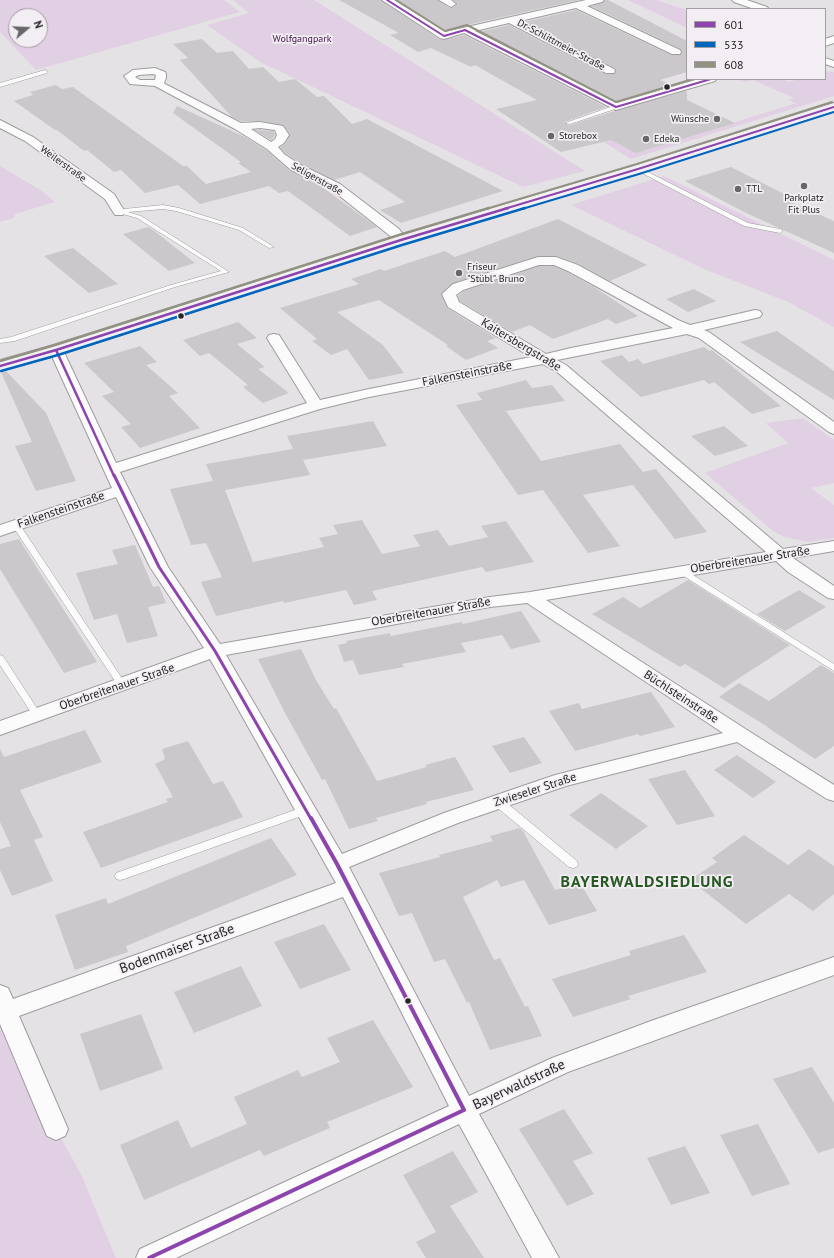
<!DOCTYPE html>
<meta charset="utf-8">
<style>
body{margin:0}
#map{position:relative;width:834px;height:1258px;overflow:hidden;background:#e5e2e5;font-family:"PT Sans",sans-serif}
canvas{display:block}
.legend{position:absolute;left:686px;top:8px;width:140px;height:72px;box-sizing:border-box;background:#f3eef3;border:1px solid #a19da1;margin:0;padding:5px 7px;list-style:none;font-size:12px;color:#262426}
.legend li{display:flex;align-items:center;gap:8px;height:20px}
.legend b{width:20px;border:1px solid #a19da1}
.north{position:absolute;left:8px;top:8px;width:40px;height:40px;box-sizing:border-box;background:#f3eef3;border:1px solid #a19da1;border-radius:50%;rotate:71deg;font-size:11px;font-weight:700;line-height:16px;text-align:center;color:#262426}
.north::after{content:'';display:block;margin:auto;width:14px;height:18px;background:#696669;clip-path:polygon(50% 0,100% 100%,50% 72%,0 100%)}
</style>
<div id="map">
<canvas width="834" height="1258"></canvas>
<ul class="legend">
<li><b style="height:5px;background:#8e44ad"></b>601</li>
<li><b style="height:5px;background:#0065bd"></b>533</li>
<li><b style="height:5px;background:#929283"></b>608</li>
</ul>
<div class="north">N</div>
</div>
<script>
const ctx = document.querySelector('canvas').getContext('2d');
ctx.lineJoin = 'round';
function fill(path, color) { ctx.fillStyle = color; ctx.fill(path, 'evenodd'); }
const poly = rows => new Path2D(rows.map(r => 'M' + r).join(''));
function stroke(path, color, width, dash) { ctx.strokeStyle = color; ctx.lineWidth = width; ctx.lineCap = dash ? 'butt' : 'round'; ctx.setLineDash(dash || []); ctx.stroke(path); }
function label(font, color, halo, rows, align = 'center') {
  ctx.font = font + ' "PT Sans",sans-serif'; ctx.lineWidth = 3.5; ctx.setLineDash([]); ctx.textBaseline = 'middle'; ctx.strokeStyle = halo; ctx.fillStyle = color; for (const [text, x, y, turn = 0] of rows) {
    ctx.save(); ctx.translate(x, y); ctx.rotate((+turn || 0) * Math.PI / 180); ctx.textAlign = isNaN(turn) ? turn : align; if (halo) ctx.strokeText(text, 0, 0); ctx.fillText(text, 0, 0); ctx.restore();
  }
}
fill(poly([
 [0,0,224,0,240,12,36,70,0,32],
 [16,16,40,16,40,40,16,40],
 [233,0,314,0,585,171,523,187,260,62,207,25,249,13],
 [628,0,656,0,687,10,687,28],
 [825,71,834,72,834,96,631,159,574,124,671,95,636,153,796,103,788,100,794,98,753,80,745,82,738,79,783,79,789,82,798,79,825,79],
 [0,166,42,191,55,202,15,214,14,218,0,222],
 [664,176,834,260,834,327,788,302,704,269,571,205],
 [803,418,834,440,834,483,811,488,834,505,834,538,808,542,785,537,773,531,705,473,788,443,766,423],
 [0,1013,56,1129,81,1174,116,1258,0,1258]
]), '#e1d0e3');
fill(poly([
 [339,0,381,0,439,39,444,40,464,35,606,107,564,122,565,124,570,125,614,111,685,91,687,92,687,100,735,123,636,153,611,140,561,152,496,109,537,100,475,65,471,67,431,48,418,52,390,35,399,33],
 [397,0,438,0,450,8,458,4,453,0,579,0,445,30],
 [606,0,608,0,687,41,687,72,660,80,672,85,617,101,479,32,509,25,605,74,614,74,616,72,615,68,524,22,576,10,671,55,681,55,682,51,681,49,591,6,602,3],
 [202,39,217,53,233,51,249,69,263,67,279,82,295,79,317,97,324,96,352,124,367,119,503,191,401,223,380,210,405,202,360,172,334,180,300,163,285,153,280,147,285,144,290,134,283,125,260,121,241,121,232,117,180,60,188,58,173,44],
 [56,85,62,89,73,87,183,166,187,166,206,184,251,172,238,163,241,162,173,113,177,106,243,136,266,150,290,171,322,187,377,227,350,236,288,191,279,193,269,186,200,204,178,185,145,193,121,170,114,172,87,150,84,151,57,130,55,130,14,101,33,95,30,92],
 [255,130,274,131,275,135,271,140],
 [731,167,792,198,786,200,834,221,834,253,746,213,685,181],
 [558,219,647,265,610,281,579,264,557,256,538,256,453,283,441,294,447,308,496,338,487,341,498,348,466,360,446,346,448,345,379,300,337,312,383,345,404,373,369,380,347,349,331,355,312,341,317,339,280,308,359,284,351,279,381,269,384,271,445,251,455,257],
 [148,227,153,230,195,263,169,271,123,234],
 [73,248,118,284,89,293,44,256],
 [539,266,554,266,567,272,594,287,638,316,616,324,608,319,553,339,530,325,512,332,460,301,458,296,464,291],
 [694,289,716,301,688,312,666,299],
 [238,322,257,338,237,344,265,367,258,369,289,393,263,403,243,387,248,385,209,353,200,356,183,340],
 [777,331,834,371,834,400,740,342],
 [140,346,157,362,146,365,178,393,169,396,200,428,140,448,121,427,131,424,102,396,114,392,84,363],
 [704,347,709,351,712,350,781,406,752,414,714,382,709,384,704,380,641,397,600,361,622,355,629,362,638,359,643,364],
 [6,371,46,413,76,481,36,491,15,446,32,442,1,372],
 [526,380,532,388,552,385,565,401,506,411,541,461,620,444,643,472,656,469,707,532,675,539,633,485,583,495,620,546,588,553,543,490,518,495,456,405,482,400,477,393],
 [373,421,387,446,303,460,310,475,225,490,253,562,324,547,319,538,338,534,333,525,362,520,382,554,420,546,413,535,438,530,449,546,488,537,481,526,506,521,534,562,486,572,482,567,372,591,377,600,354,605,346,590,284,603,283,601,216,616,201,582,222,577,206,543,191,545,170,489,213,481,206,464,293,449,287,436],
 [724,426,748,446,715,456,691,436],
 [19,539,39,571,97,662,64,673,0,569,0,544],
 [135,545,153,587,159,586,166,603,148,607,158,636,127,643,117,614,94,620,76,573,118,564,112,550],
 [688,580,790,645,724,688,685,664,680,667,592,614,623,597,640,608],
 [799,590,826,607,785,631,757,614],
 [521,611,541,642,511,649,502,635,461,643,466,652,402,664,404,667,359,675,353,660,344,662,338,645,347,643,346,641,390,633,391,636,462,622,463,624],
 [301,649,316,680,334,709,336,708,377,781,427,767,425,765,455,757,474,790,426,802,427,804,376,818,378,821,349,829,325,779,322,780,285,713,258,659],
 [821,665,834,673,834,746,815,759,767,727,768,727,719,697,739,683,769,701],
 [651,692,675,727,640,736,638,734,575,751,549,711,579,703,582,709],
 [85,730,102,762,20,790,43,837,34,840,53,881,12,896,0,870,0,849,11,846,0,822,0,749,4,757],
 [524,737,542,763,510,773,492,746],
 [188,741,213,784,223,781,243,817,101,868,83,832,168,802,166,799,173,797,155,764,165,759,162,749],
 [737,755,776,782,753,798,714,770],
 [685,770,715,816,677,825,648,779],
 [601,793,648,826,616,849,569,815],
 [520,828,523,831,555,890,580,883,597,911,549,925,524,880,501,887,497,880,463,897,494,960,500,958,525,1007,528,1006,542,1036,490,1050,469,1002,467,1003,445,959,434,962,412,913,399,916,379,873,440,857,439,855,493,841,490,836],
 [744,835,788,865,809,849,834,866,834,894,813,911,789,894,746,924,690,880,717,862,712,858],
 [271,838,297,875,126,946,128,952,75,970,55,915,106,898,108,904],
 [324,924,351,970,300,989,274,942],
 [684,935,707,972,628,996,631,999,573,1017,552,979,631,955,629,951],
 [241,966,262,1006,194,1033,174,992],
 [141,1014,163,1069,100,1091,80,1034],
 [373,1020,413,1087,327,1122,330,1128,264,1156,260,1150,144,1200,120,1145,178,1120,191,1148,247,1124,234,1097,298,1070,302,1077,340,1062,327,1038],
 [812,1067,834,1103,834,1148,818,1153,773,1079],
 [564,1109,593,1153,573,1161,594,1194,567,1206,519,1129],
 [758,1124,790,1184,752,1196,720,1135],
 [685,1146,710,1193,671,1205,647,1158],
 [453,1151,478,1192,450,1206,484,1258,426,1258,416,1242,436,1232,403,1175]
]), '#cac8ca');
const service = poly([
 [45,70,48,72,47,73,0,87,0,83,45,70],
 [616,105,619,107,618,108,570,124,565,123,616,105],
 [638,167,748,223,780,229,783,231,780,233,744,226,636,170,635,169,638,167],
 [163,205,179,208,243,228,274,247,269,248,239,230,176,211,163,209,128,212,141,216,229,272,175,287,15,341,0,343,0,339,11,337,171,285,221,271,137,218,116,212,124,209,163,205],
 [13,523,16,523,20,525,125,683,127,685,125,687,119,687,12,525,13,523],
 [682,568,834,664,834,671,679,573,678,571,679,569,682,568],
 [0,655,3,656,40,713,42,715,40,717,34,717,0,665,0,655],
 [498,798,502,799,577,861,578,864,577,867,573,868,569,867,494,805,493,802,494,799,498,798],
 [306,806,310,807,311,810,310,813,124,879,120,880,116,879,115,876,116,873,306,806]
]);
const minor = poly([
 [382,0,394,0,445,32,586,0,604,0,602,2,587,6,680,50,681,52,680,54,672,54,576,8,520,21,614,69,615,71,614,73,606,73,509,23,475,31,617,103,699,79,716,79,715,81,616,110,464,33,444,39,440,38,382,0],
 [439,0,451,0,456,4,451,7,439,0],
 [732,0,747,0,767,7,769,9,754,9,734,2,732,0],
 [834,36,834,43,825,46,825,39,834,36],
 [825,58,834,61,834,67,825,64,825,58],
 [155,68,165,72,166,74,166,78,164,83,165,84,241,123,260,122,283,126,289,135,284,143,278,147,284,154,299,164,340,184,399,229,407,240,406,243,401,244,396,243,389,235,332,190,291,170,267,149,235,129,155,86,130,84,124,76,133,70,155,68],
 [153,74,156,75,155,80,140,80,135,77,139,75,153,74],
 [260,128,275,130,277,135,275,139,271,142,251,129,260,128],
 [0,120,33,137,114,194,125,212,123,215,115,215,105,199,25,141,0,128,0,120],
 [538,257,556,257,578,265,678,320,690,325,755,310,760,311,762,314,760,317,704,330,709,332,834,422,834,434,829,432,699,338,687,334,557,360,566,365,783,549,834,541,834,551,793,558,834,586,834,599,828,598,788,572,776,561,546,600,747,730,834,785,834,801,827,799,737,742,566,786,458,823,349,867,469,1096,552,1058,651,1021,834,957,834,975,568,1072,479,1114,559,1258,532,1258,459,1124,176,1258,136,1258,140,1249,449,1106,343,897,19,1016,68,1129,65,1136,56,1140,47,1136,0,1024,0,985,8,988,13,999,336,883,210,659,0,735,0,721,204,648,150,567,116,497,0,536,0,525,112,488,49,350,51,347,56,346,61,347,63,350,116,463,307,403,267,338,269,335,274,334,279,335,320,400,369,389,531,357,448,307,442,294,453,284,538,257],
 [539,265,554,265,568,271,673,328,571,348,546,354,459,302,456,295,463,290,539,265],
 [543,364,556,371,766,552,530,592,490,597,220,644,168,567,120,472,320,409,369,397,543,364],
 [527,603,723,733,555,775,444,813,342,854,226,655,490,607,527,603]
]);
const secondary = poly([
 [834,103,834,111,643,172,407,243,62,354,0,371,0,360,50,346,395,237,633,166,834,103]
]);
stroke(service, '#9e9c9e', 1);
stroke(minor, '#9e9c9e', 2);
stroke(secondary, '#9e9c9e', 2);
fill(service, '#fbfbfb');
fill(minor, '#fbfbfb');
fill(secondary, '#f3f0f4');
stroke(poly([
 [387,0,444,36,465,30,616,107,711,79],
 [504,209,638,169,834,107]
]), '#8e44ad', 2);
stroke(poly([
 [56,350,114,476],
 [0,366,56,350,401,240,508,208]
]), '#8e44ad', 2.5);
stroke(poly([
 [114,475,159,567,215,651,311,819]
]), '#8e44ad', 3);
stroke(poly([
 [311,818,337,864,464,1110],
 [149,1258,464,1110]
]), '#8e44ad', 4);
stroke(poly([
 [522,209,639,174,834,112]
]), '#0065bd', 2);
stroke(poly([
 [1,371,58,355,402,245,525,208]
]), '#0065bd', 2.5);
stroke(poly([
 [396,0,445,31,467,25,616,102,693,79],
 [486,209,637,164,832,102]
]), '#929283', 2);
stroke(poly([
 [0,361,55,345,399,235,489,208]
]), '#929283', 2.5);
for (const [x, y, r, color] of [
 [667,87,3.5,"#262426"],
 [717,119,4,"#696669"],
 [551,136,4,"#696669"],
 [646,139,4,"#696669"],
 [804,186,4,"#696669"],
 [738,189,4,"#696669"],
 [459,273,4,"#696669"],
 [181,316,3.5,"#262426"],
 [408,1001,3.5,"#262426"]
]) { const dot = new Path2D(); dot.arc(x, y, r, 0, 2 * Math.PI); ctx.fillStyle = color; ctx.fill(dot); stroke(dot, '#f3eef3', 1.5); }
label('10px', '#43124a', '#f3eef3', [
 ["Wolfgangpark",302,39]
]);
label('10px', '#262426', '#f3eef3', [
 ["Dr.-Schlittmeier-Straße",561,45,28],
 ["Weilerstraße",63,164,36],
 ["Seligerstraße",317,179,29]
]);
label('10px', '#262426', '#f3eef3', [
 ["Wünsche",709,119,"right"],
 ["Storebox",559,136],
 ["Edeka",654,139],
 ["TTL",746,189],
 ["Parkplatz",804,198,"center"],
 ["Fit Plus",804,210,"center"],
 ["Friseur",467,267],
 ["\"Stübl\" Bruno",467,279]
], 'left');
label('12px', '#262426', '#f3eef3', [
 ["Kaitersbergstraße",521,345,31],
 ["Falkensteinstraße",467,374,-11],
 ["Falkensteinstraße",61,510,-19],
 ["Oberbreitenauer Straße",750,560,-9],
 ["Oberbreitenauer Straße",431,612,-10],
 ["Oberbreitenauer Straße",117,687,-19],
 ["Büchlsteinstraße",681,697,33],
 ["Zwieseler Straße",535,790,-18]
]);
label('14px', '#262426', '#f3eef3', [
 ["Bodenmaiser Straße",177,949,-20],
 ["Bayerwaldstraße",519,1085,-25]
]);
ctx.letterSpacing = '1px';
label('bold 16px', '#265822', '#f3eef3', [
 ["BAYERWALDSIEDLUNG",647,882]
]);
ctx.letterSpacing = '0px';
</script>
